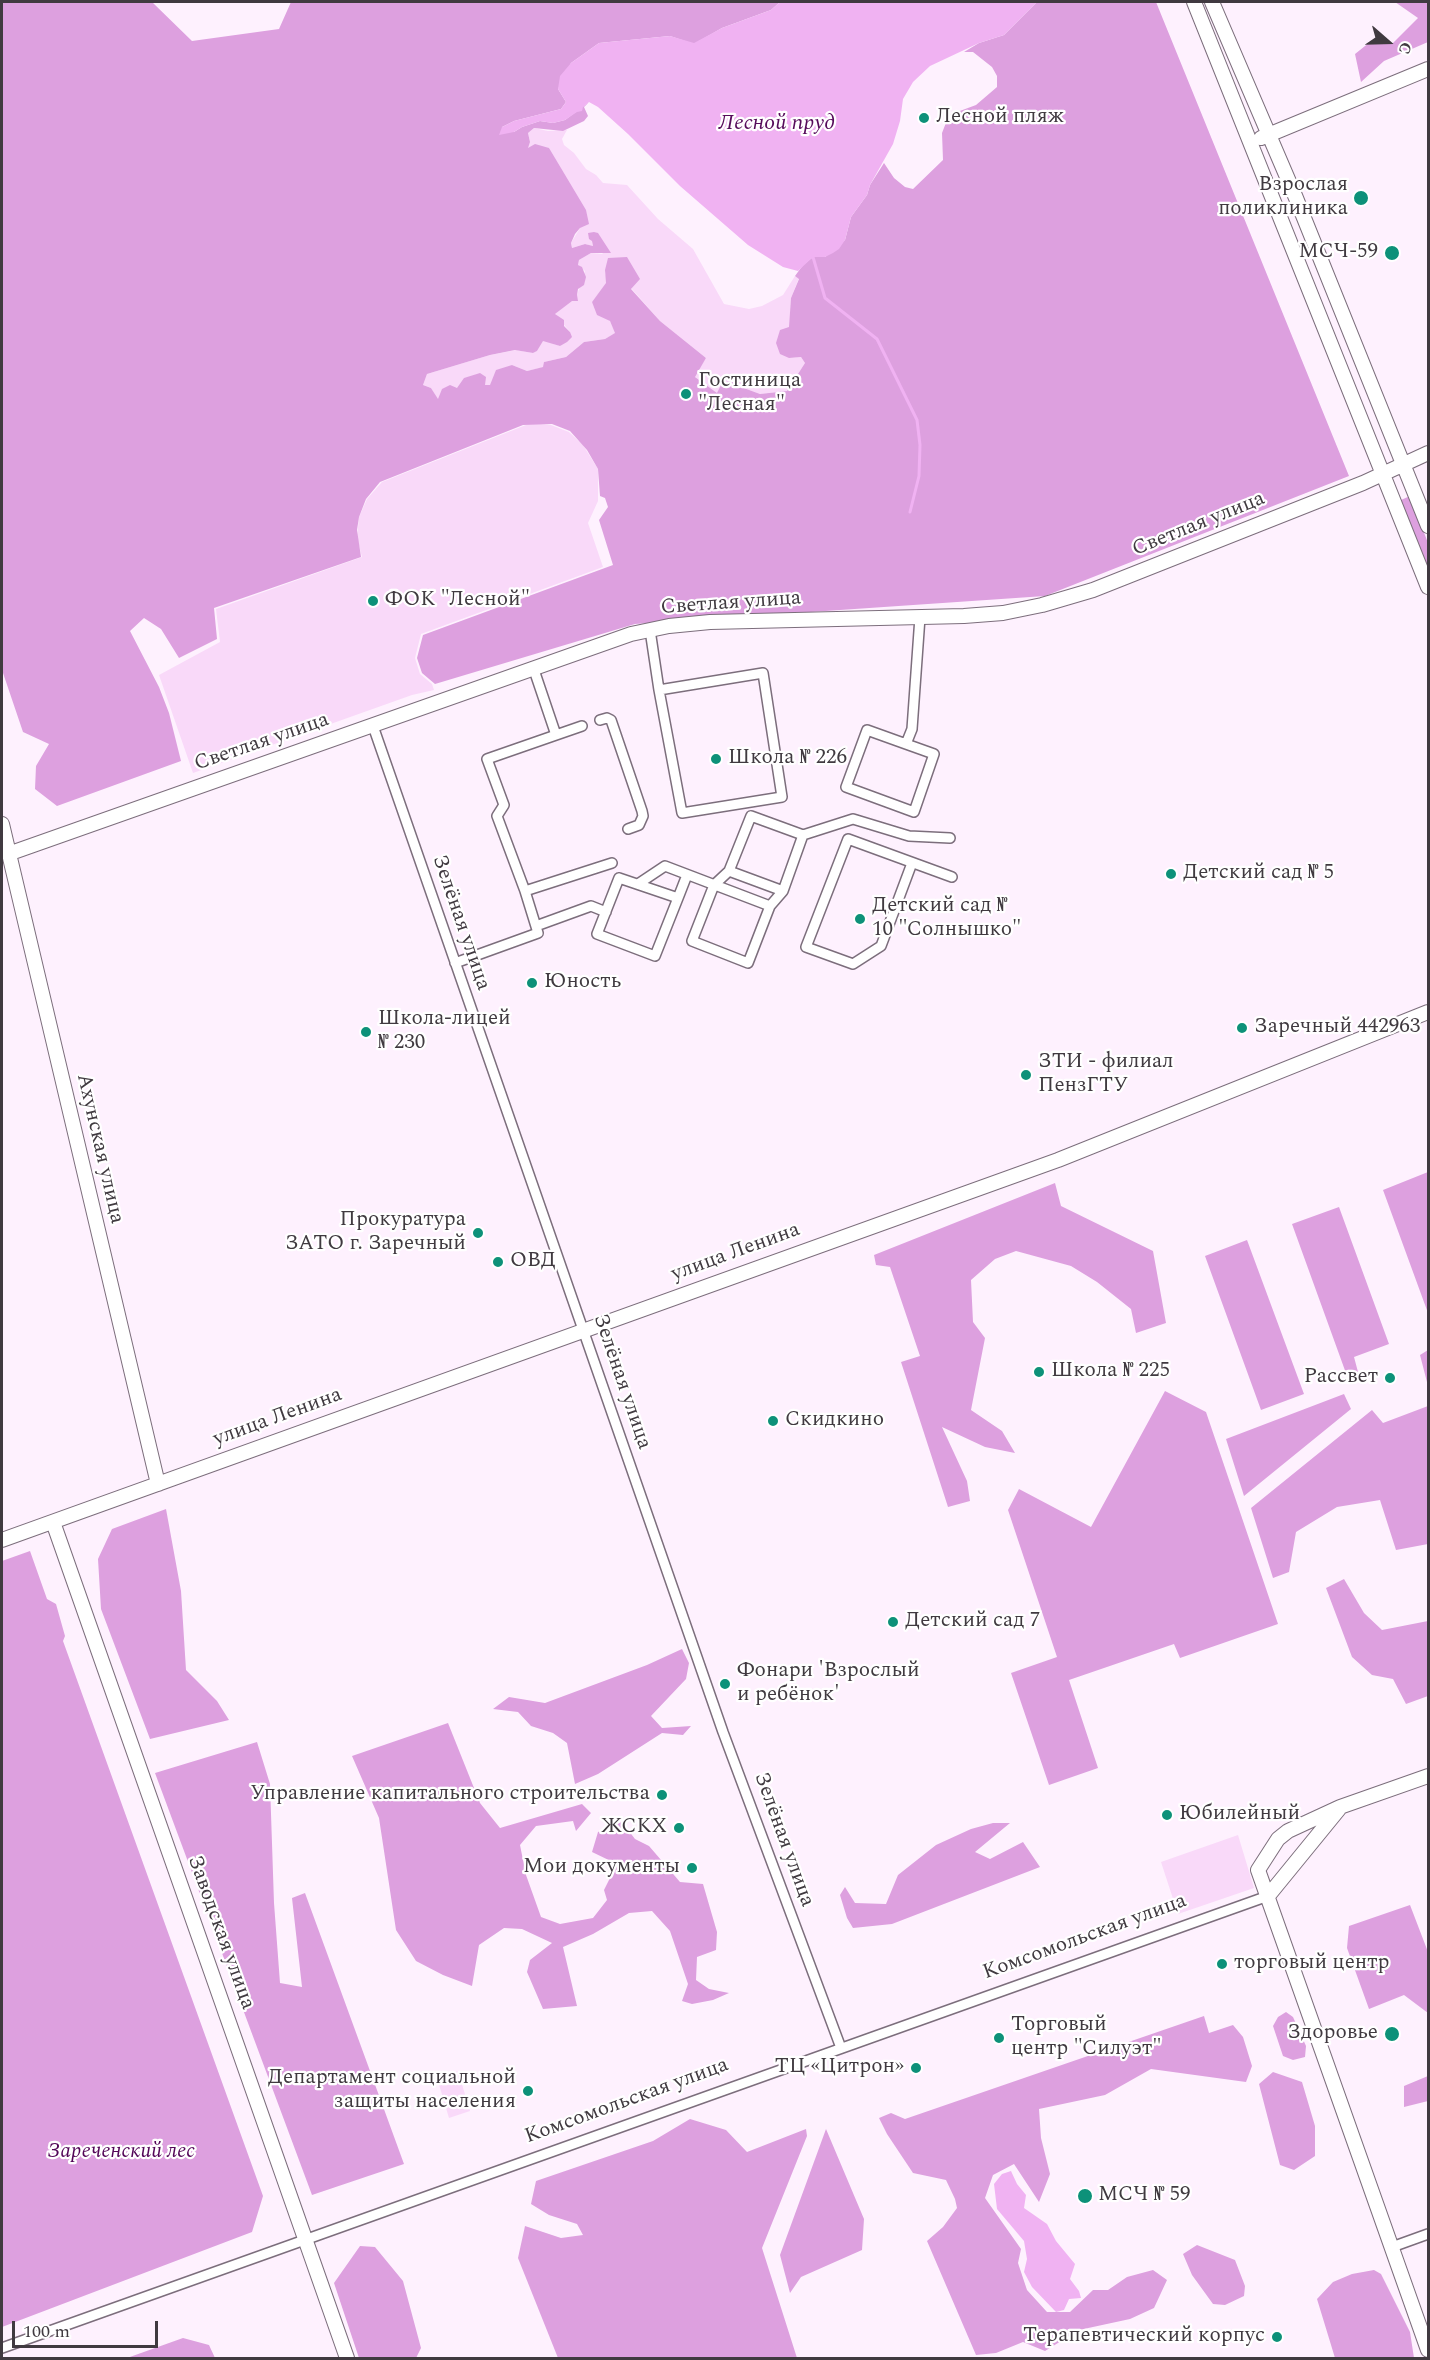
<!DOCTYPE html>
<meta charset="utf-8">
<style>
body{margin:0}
#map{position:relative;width:1430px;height:2360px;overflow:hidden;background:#fef1fe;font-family:Spectral,serif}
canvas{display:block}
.frame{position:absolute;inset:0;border:3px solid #403a40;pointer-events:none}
.north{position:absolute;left:1358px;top:12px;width:60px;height:60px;-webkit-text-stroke:4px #fff;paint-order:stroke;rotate:110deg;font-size:16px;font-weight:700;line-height:24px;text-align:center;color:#403a40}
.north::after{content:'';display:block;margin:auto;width:21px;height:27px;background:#403a40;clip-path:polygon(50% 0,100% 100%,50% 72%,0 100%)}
.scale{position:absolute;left:12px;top:2321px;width:146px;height:27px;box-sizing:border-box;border:3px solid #403a40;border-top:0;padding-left:8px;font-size:18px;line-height:21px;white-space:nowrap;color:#403a40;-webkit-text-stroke:4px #fff;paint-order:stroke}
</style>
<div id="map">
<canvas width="1430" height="2360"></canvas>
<div class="frame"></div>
<div class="north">С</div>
<div class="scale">100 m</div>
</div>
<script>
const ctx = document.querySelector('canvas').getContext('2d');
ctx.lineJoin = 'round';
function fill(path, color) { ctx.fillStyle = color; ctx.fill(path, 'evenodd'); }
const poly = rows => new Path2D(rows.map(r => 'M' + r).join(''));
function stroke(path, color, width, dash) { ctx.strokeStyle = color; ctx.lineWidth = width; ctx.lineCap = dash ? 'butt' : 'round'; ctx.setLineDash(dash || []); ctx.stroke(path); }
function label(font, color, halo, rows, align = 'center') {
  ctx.font = font + ' Spectral,serif'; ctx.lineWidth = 4.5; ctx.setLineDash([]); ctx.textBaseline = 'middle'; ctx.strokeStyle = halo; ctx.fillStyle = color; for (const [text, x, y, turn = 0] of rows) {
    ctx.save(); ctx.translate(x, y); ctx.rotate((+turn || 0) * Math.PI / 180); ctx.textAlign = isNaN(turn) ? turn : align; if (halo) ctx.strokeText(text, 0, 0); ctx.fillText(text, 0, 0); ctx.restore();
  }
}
fill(poly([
 [534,128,548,131,567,130,562,139,564,145,574,153,586,169,596,175,603,183,627,185,658,219,693,249,724,304,749,309,762,306,783,295,795,276,799,278,791,298,789,358,801,357,805,363,787,391,760,394,741,387,731,380,718,394,694,376,706,358,660,321,631,288,605,270,607,283,592,302,610,321,616,333,605,339,584,342,566,357,544,362,544,367,527,371,512,365,491,385,457,388,438,400,431,388,423,385,427,374,490,355,516,350,533,353,537,351,543,340,560,346,570,332,555,314,577,295,585,271,578,265,579,260,591,253,603,254,592,241,593,246,585,244,572,248,571,243,580,228,549,148,527,149,530,142,528,133],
 [531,423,551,425,569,432,583,445,598,469,598,501,588,523,603,567,421,634,415,658,420,674,432,684,434,690,412,695,193,773,159,675,220,642,216,609,362,557,357,538,359,517,367,499,382,482],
 [1238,1835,1254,1888,1178,1914,1161,1862],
 [458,2071,470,2111,449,2118,437,2078]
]), '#f9d9f9');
fill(poly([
 [2,2,152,2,192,41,279,29,291,2,780,2,771,10,722,28,694,44,670,36,599,43,571,63,558,89,566,102,561,109,514,121,502,127,514,132,522,127,540,121,553,123,565,120,589,102,584,107,588,116,584,121,563,131,534,128,528,133,530,142,528,148,535,144,549,148,586,210,589,224,580,228,575,234,571,243,572,248,585,244,593,246,592,241,589,239,588,233,594,232,598,233,611,253,591,253,579,260,578,265,582,267,586,277,584,285,578,289,577,295,578,301,572,301,555,314,564,320,564,326,570,332,572,337,567,342,560,346,543,341,537,351,533,353,515,350,490,355,427,374,423,385,431,388,438,399,442,389,450,385,457,388,464,378,480,373,486,377,485,385,490,385,496,370,512,365,527,371,543,367,544,362,566,357,584,342,605,339,615,333,610,321,597,315,592,302,606,283,605,270,608,258,627,257,640,279,631,289,660,321,706,358,695,377,717,393,721,385,731,380,741,387,760,394,787,391,805,363,801,357,789,358,780,354,776,343,780,330,789,327,791,298,799,279,795,276,803,265,813,257,825,257,845,240,851,217,867,195,870,185,884,163,894,178,905,187,913,189,943,160,942,133,949,115,976,105,997,87,997,76,992,67,973,52,964,52,979,43,1004,35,1037,2,1156,2,1349,476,1045,596,635,624,435,684,422,673,417,658,423,635,613,565,599,520,608,507,605,498,600,496,598,469,587,450,570,431,552,424,523,425,380,482,366,499,359,517,357,530,361,557,214,608,217,639,179,658,161,629,144,618,130,631,159,687,169,713,181,761,57,806,35,789,36,766,49,744,23,732,2,670],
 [1395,2,1428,2,1428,42,1384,61,1361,82,1355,54,1370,42,1392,44,1418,18],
 [1410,496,1428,543,1428,567,1401,500],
 [1428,1172,1428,1313,1383,1190],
 [1055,1183,1061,1206,1153,1251,1166,1323,1136,1333,1131,1309,1097,1282,1071,1266,1016,1251,995,1259,971,1280,973,1322,985,1338,971,1410,1002,1431,1015,1453,985,1447,942,1427,967,1481,970,1501,948,1507,901,1362,920,1356,890,1267,876,1265,874,1255],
 [1339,1207,1389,1344,1354,1357,1358,1372,1347,1376,1292,1224],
 [1247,1240,1304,1394,1261,1410,1205,1256],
 [1428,1350,1428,1386,1420,1355],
 [1165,1391,1206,1412,1278,1624,1180,1658,1174,1644,1069,1680,1098,1768,1049,1785,1011,1673,1057,1657,1008,1510,1019,1489,1091,1527],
 [1344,1394,1351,1409,1244,1496,1226,1439],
 [1428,1406,1428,1544,1396,1550,1380,1500,1337,1507,1296,1532,1289,1572,1273,1578,1251,1508,1372,1410,1383,1423],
 [166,1509,181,1591,186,1670,217,1701,229,1720,150,1739,101,1609,98,1559,112,1529],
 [30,1551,47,1599,56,1604,65,1636,63,1641,263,2196,252,2232,2,2327,2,1561],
 [1344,1579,1364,1613,1382,1630,1428,1621,1428,1696,1406,1704,1393,1679,1372,1675,1352,1657,1326,1588],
 [682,1649,689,1663,686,1679,651,1716,662,1728,691,1726,683,1735,662,1733,598,1774,575,1784,567,1743,553,1733,531,1726,518,1712,493,1709,509,1697,545,1703,647,1665],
 [448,1723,480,1803,500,1828,582,1804,591,1813,576,1831,573,1821,536,1826,520,1845,526,1875,541,1917,560,1924,593,1918,607,1900,604,1890,617,1864,592,1852,598,1832,622,1822,635,1839,649,1846,680,1882,703,1884,717,1932,716,1950,697,1957,696,1980,709,1989,729,1993,713,2000,692,2004,682,2001,688,1984,670,1931,652,1911,629,1913,593,1934,563,1947,577,2006,543,2009,527,1972,530,1960,552,1943,522,1929,504,1928,479,1945,472,1986,443,1975,416,1961,396,1930,379,1818,352,1756],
 [257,1742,270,1784,274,1903,280,1983,302,1987,292,1898,305,1893,404,2164,312,2195,155,1773],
 [993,1823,1010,1823,975,1852,990,1859,1023,1842,1040,1867,892,1924,853,1928,847,1918,840,1895,845,1887,855,1903,886,1904,898,1875,936,1845,971,1829],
 [1410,1905,1428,1952,1428,2013,1404,1995,1369,2009,1347,1948,1349,1926],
 [1286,2012,1293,2017,1306,2046,1305,2057,1293,2060,1283,2056,1273,2026,1278,2017],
 [1204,2016,1209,2033,1233,2025,1243,2037,1252,2066,1246,2082,1151,2069,1105,2095,1039,2109,1041,2138,1050,2174,1039,2202,1014,2164,993,2175,985,2198,1021,2249,1018,2263,1027,2290,1047,2312,1070,2312,1093,2290,1108,2290,1127,2277,1153,2270,1167,2280,1154,2308,1130,2319,1079,2330,1045,2351,1023,2342,996,2353,976,2355,927,2241,943,2227,957,2208,955,2199,946,2180,913,2173,887,2134,879,2118,891,2113,905,2119],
 [1273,2072,1302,2082,1315,2126,1315,2156,1294,2170,1280,2165,1259,2084],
 [1428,2076,1428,2101,1404,2107,1404,2086],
 [690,2119,726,2130,747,2152,806,2129,807,2136,762,2248,797,2358,558,2358,518,2258,525,2226,561,2238,583,2235,577,2224,549,2215,531,2204,536,2181,653,2141],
 [826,2129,864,2219,862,2250,801,2277,790,2293,780,2255],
 [1197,2245,1235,2260,1245,2286,1244,2296,1225,2305,1213,2304,1192,2275,1183,2254],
 [360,2246,375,2247,403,2281,421,2348,416,2358,359,2358,334,2283],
 [1374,2270,1381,2274,1410,2332,1414,2358,1335,2358,1317,2299,1333,2282,1352,2274],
 [183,2338,209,2345,215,2358,127,2358]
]), '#dda0df');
fill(poly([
 [780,2,1037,2,1004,35,979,43,930,66,913,82,903,99,900,121,893,144,870,185,867,195,851,217,845,240,839,249,833,253,825,257,813,257,798,271,783,267,748,245,680,186,628,134,598,107,589,102,583,107,582,111,577,112,565,120,553,123,540,121,522,127,514,132,499,135,502,127,514,121,561,109,566,102,558,89,560,76,571,63,599,43,670,36,694,43,722,28,771,10],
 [1011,2171,1017,2184,1026,2195,1024,2208,1047,2224,1056,2241,1075,2264,1070,2279,1079,2291,1081,2298,1069,2299,1064,2310,1056,2312,1032,2287,1024,2272,1027,2259,1024,2241,997,2209,994,2184,1002,2174]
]), '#f0b2f2');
stroke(poly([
 [813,257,825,298,877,339,917,420,920,445,919,476,910,512]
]), '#f0b2f2', 3);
const street = poly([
 [650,630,659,690,763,673,782,797,682,813,659,690],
 [533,667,556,735,487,759,504,805,497,816,525,891,612,863],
 [600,720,607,718,611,720,642,811,643,816,639,825,628,829],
 [373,726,723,1732,841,2048],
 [556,735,582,726],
 [906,744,867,730,846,787,914,812,934,754,906,744,912,729,920,617],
 [803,835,783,891,770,906,748,963,692,941,714,885,729,871,751,816,803,835,853,819,909,836,950,838],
 [912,863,881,946,853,964,806,947,848,839,952,877],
 [729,871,783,891],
 [619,878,678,898,655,956,597,934,619,878],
 [638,884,665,866,770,906],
 [678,898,687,875],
 [536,926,591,906,606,912],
 [455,963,538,933,525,891],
 [1392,2247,1428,2234],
 [2,2348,1268,1896]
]);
const secondary = poly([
 [1194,2,1428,587],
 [1212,2,1296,198,1428,526],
 [1261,138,1428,69],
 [2,824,158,1484],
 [8,854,631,634,669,626,710,622,964,616,1003,613,1042,605,1093,590,1363,483,1428,453],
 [53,1522,347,2358],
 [2,1540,1058,1160,1428,1012],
 [1428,1776,1340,1807,1288,1831,1278,1839,1258,1870,1428,2350],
 [1268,1896,1339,1809]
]);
stroke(street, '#7c6e7c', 12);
stroke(secondary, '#7c6e7c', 16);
stroke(street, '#fff', 9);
stroke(secondary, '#fff', 14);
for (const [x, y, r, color] of [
 [924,118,6,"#0d9179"],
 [1361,198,8,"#0d9179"],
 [1392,253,8,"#0d9179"],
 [686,394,6,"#0d9179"],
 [373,601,6,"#0d9179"],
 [716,759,6,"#0d9179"],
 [1171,874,6,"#0d9179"],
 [860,919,6,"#0d9179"],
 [532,983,6,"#0d9179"],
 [1242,1028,6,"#0d9179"],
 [366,1032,6,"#0d9179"],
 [1026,1075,6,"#0d9179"],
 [478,1233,6,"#0d9179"],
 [498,1262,6,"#0d9179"],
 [1039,1372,6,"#0d9179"],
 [1390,1378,6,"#0d9179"],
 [773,1421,6,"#0d9179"],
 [893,1622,6,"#0d9179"],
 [725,1684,6,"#0d9179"],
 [662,1795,6,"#0d9179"],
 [1167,1815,6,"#0d9179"],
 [679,1828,6,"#0d9179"],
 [692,1868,6,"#0d9179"],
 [1222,1964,6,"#0d9179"],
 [1392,2034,8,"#0d9179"],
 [999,2038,6,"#0d9179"],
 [916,2068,6,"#0d9179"],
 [528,2091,6,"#0d9179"],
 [1085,2196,8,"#0d9179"],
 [1277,2337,6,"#0d9179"]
]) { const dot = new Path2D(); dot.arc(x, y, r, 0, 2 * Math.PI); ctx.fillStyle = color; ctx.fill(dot); stroke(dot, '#fff', 2); }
label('21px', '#403a40', '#fff', [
 ["Лесной пляж",936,118],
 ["Взрослая",1348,186,"right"],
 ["поликлиника",1348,210,"right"],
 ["МСЧ-59",1378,253,"right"],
 ["Гостиница",698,382],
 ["\"Лесная\"",698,406],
 ["ФОК \"Лесной\"",385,601],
 ["Школа № 226",728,759],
 ["Детский сад № 5",1183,874],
 ["Детский сад №",872,907],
 ["10 \"Солнышко\"",872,931],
 ["Юность",544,983],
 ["Школа-лицей",378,1020],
 ["№ 230",378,1044],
 ["Заречный 442963",1254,1028],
 ["ЗТИ - филиал",1038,1063],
 ["ПензГТУ",1038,1087],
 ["Прокуратура",466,1221,"right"],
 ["ЗАТО г. Заречный",466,1245,"right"],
 ["ОВД",510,1262],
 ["Школа № 225",1051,1372],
 ["Рассвет",1378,1378,"right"],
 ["Скидкино",785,1421],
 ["Детский сад 7",905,1622],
 ["Фонари 'Взрослый",737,1672],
 ["и ребёнок'",737,1696],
 ["Управление капитального строительства",650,1795,"right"],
 ["Юбилейный",1179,1815],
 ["ЖСКХ",667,1828,"right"],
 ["Мои документы",680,1868,"right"],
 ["торговый центр",1234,1964],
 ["Торговый",1011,2026],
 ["центр \"Силуэт\"",1011,2050],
 ["Здоровье",1378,2034,"right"],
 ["ТЦ «Цитрон»",904,2068,"right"],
 ["Департамент социальной",516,2079,"right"],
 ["защиты населения",516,2103,"right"],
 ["МСЧ № 59",1098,2196],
 ["Терапевтический корпус",1265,2337,"right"]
], 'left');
label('21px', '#403a40', '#fff', [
 ["Светлая улица",1199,525,-22],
 ["Светлая улица",731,604,-4],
 ["Светлая улица",262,743,-19],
 ["Зелёная улица",460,923,71],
 ["Ахунская улица",99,1149,77],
 ["улица Ленина",736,1253,-20],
 ["Зелёная улица",621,1382,71],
 ["улица Ленина",278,1418,-20],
 ["Зелёная улица",783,1840,70],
 ["Заводская улица",220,1933,70],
 ["Комсомольская улица",1085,1938,-20],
 ["Комсомольская улица",627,2102,-20]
]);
label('italic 21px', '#530658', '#fff', [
 ["Зареченский лес",121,2153]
]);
label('italic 22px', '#560c5b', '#fff', [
 ["Лесной пруд",777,125]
]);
</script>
